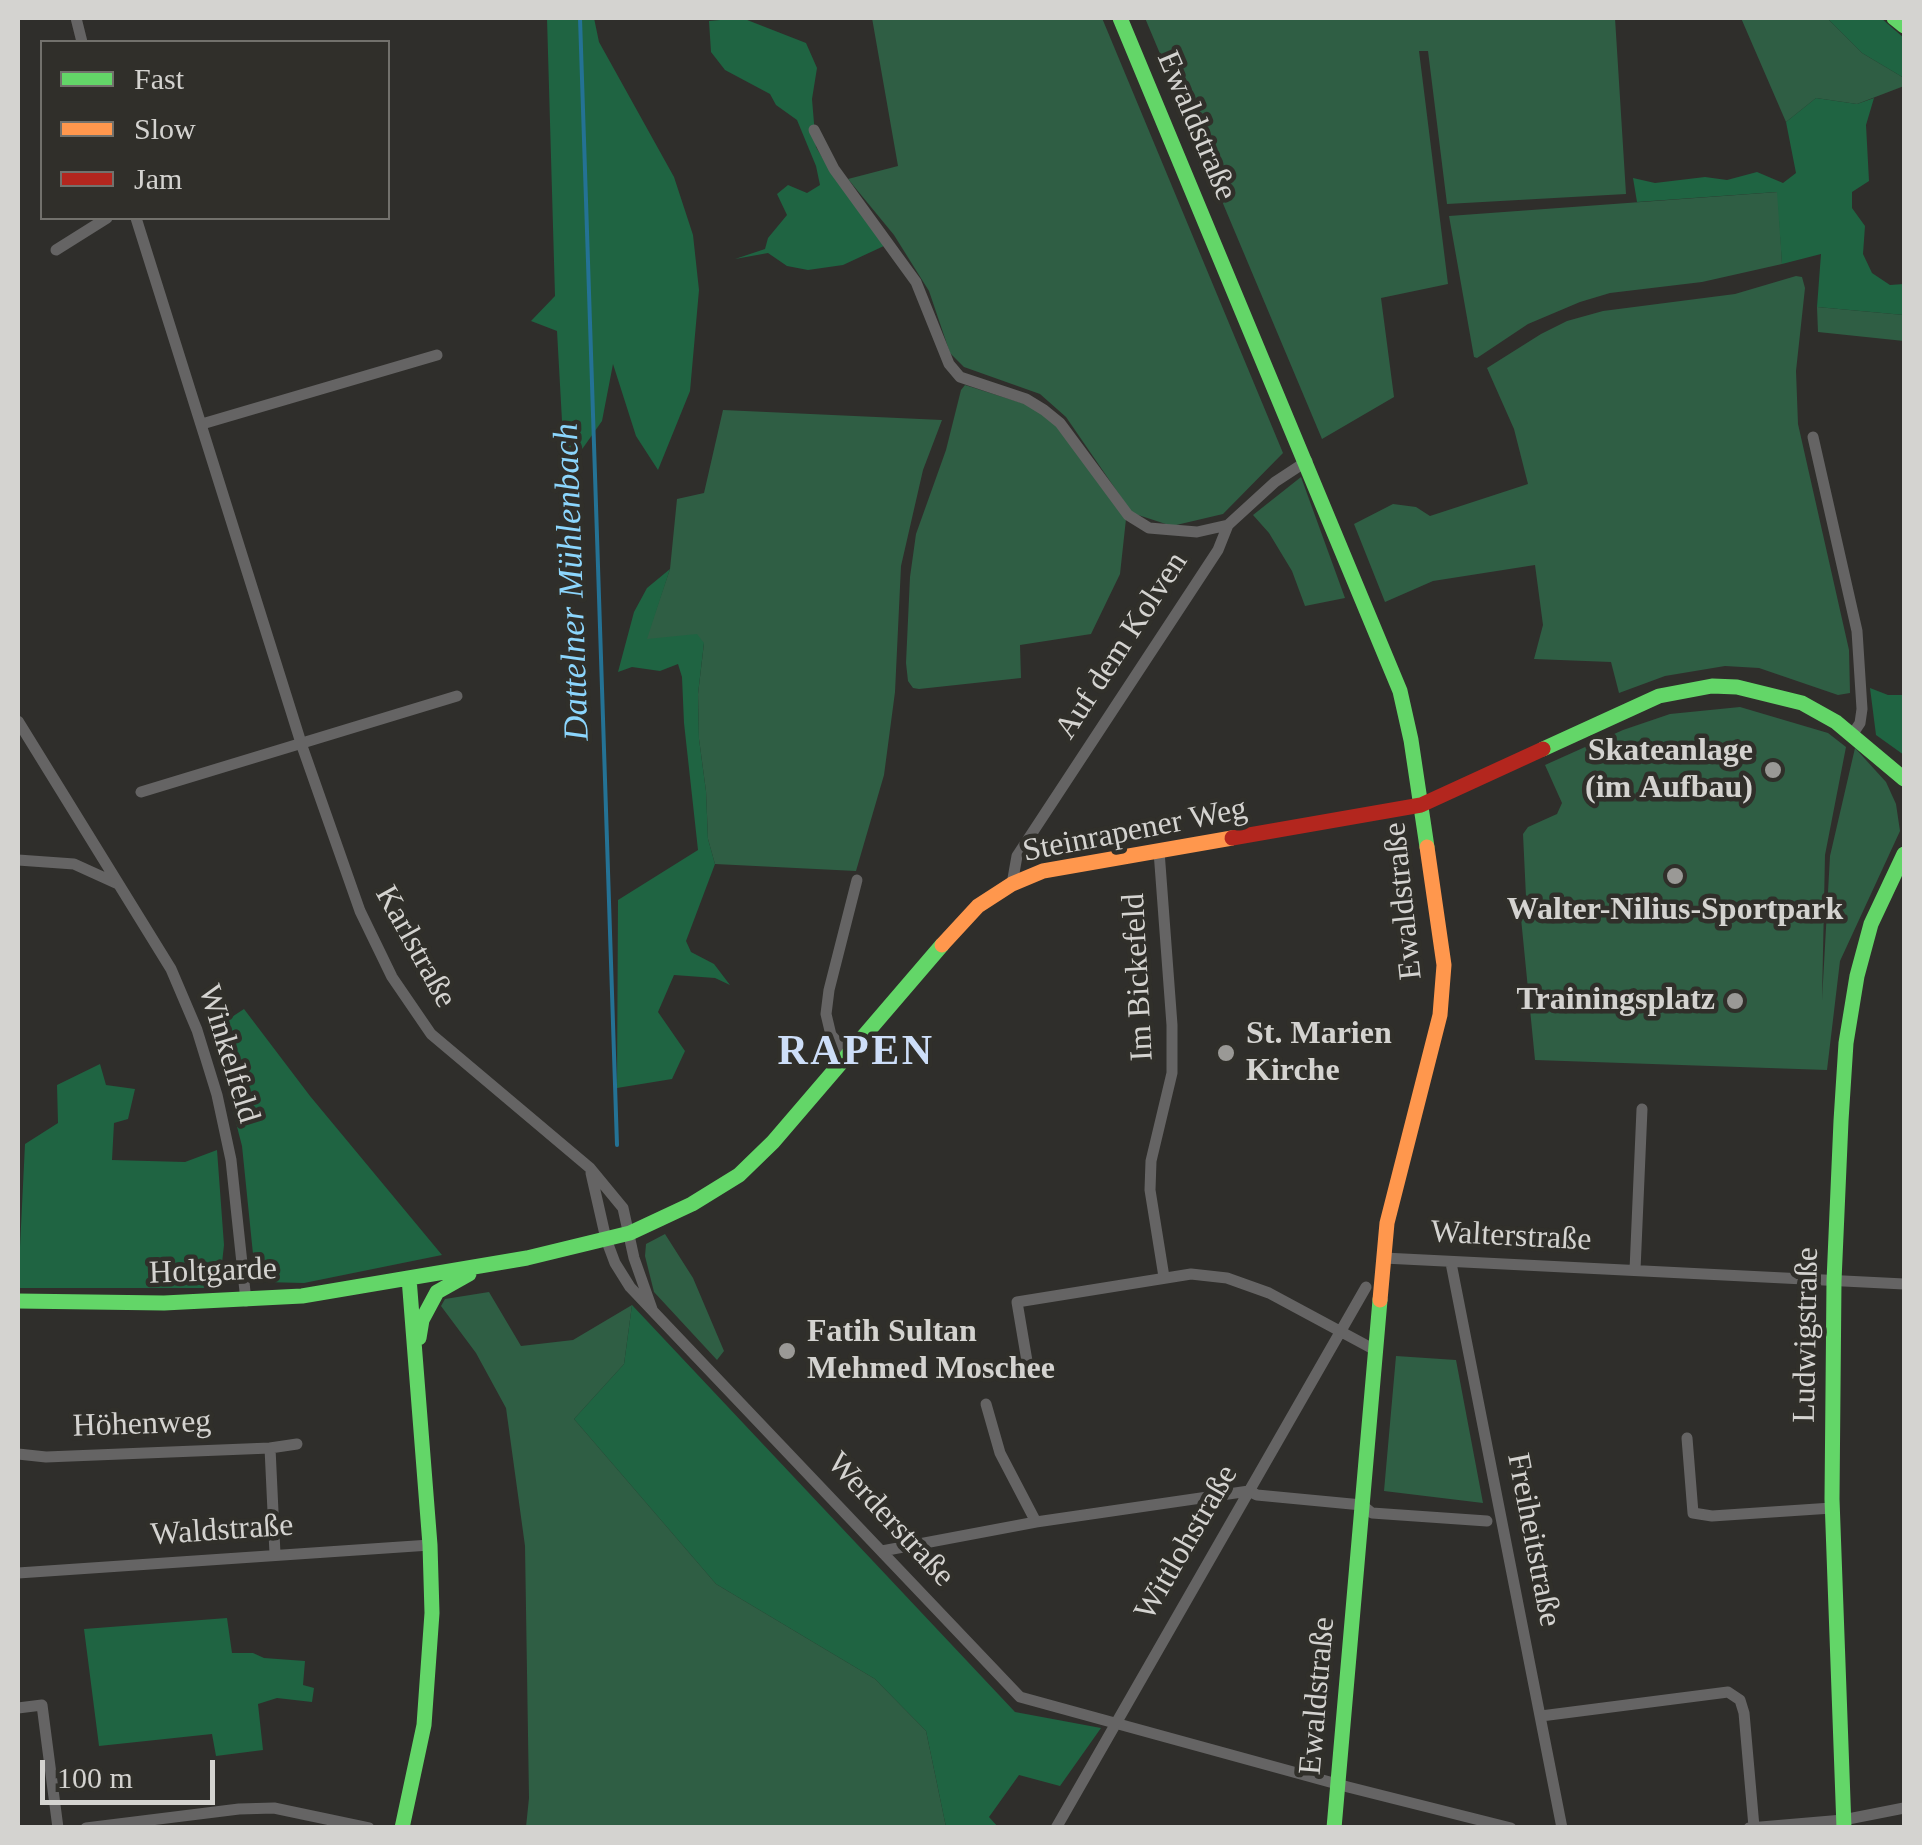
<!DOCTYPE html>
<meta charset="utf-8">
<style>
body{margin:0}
#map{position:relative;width:1922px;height:1845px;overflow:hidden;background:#2f2e2b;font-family:Georgia,serif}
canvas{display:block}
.frame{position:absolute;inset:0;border:20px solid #d4d3d0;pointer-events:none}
.legend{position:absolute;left:40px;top:40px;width:350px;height:180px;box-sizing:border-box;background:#302f2a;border:2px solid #72716c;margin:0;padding:12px 18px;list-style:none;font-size:30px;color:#d4d3d0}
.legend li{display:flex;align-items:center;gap:20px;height:50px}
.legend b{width:50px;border:2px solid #72716c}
.scale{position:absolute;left:40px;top:1760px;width:175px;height:45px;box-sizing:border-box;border:5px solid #d4d3d0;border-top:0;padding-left:12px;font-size:30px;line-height:35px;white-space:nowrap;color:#d4d3d0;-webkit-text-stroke:8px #302f2a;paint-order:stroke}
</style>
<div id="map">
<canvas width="1922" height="1845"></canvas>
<div class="frame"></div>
<ul class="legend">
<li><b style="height:12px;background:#63d668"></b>Fast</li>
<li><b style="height:12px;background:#ff974d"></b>Slow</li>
<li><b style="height:12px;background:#b3261e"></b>Jam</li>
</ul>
<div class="scale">100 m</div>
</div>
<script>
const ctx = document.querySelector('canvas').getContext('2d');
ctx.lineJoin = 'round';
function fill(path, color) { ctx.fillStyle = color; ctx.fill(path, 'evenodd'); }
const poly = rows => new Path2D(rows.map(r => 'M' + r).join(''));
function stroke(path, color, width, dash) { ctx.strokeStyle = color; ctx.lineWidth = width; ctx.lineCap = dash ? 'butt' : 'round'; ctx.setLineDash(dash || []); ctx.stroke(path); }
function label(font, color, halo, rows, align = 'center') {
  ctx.font = font + ' Georgia,serif'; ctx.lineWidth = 9; ctx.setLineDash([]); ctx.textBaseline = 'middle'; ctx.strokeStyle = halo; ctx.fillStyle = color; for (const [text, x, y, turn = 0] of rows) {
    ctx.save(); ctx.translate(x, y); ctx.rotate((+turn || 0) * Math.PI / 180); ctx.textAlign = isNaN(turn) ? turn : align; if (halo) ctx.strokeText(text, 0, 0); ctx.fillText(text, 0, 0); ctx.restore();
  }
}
fill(poly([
 [872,18,1102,18,1283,453,1223,514,1172,526,1132,513,1066,417,1040,394,964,367,950,353,929,291,894,235,848,179,898,166],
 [1145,18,1615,18,1626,194,1447,204,1428,51,1419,51,1448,284,1381,298,1394,397,1322,439],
 [1741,18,1827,18,1862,53,1904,78,1904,86,1857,104,1816,98,1786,122],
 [1778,192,1782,264,1702,282,1610,293,1580,302,1528,324,1477,358,1474,357,1449,216],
 [1796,276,1802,277,1805,288,1796,371,1798,424,1849,650,1850,693,1838,695,1759,668,1725,666,1665,676,1619,693,1611,662,1534,659,1543,625,1535,565,1433,581,1385,602,1354,524,1393,504,1416,507,1430,516,1528,484,1514,429,1487,368,1541,334,1567,321,1603,311,1735,294],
 [1817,307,1904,315,1904,341,1818,332],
 [965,385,1028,405,1049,416,1126,519,1120,574,1091,634,1020,645,1021,678,919,689,913,688,908,681,906,663,910,577,916,534,946,450,961,390],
 [723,410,942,420,923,470,901,566,895,692,884,775,856,871,715,864,708,839,706,791,699,739,698,694,704,643,646,639,670,569,677,499,704,493],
 [1301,477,1345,598,1305,606,1292,571,1269,533,1253,515],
 [1740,707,1828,733,1846,747,1825,855,1822,1000,1830,856,1855,748,1886,782,1896,804,1900,831,1840,961,1827,1070,1535,1060,1519,898,1526,897,1523,834,1528,827,1557,814,1562,803,1545,765,1623,730,1670,714],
 [665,1234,693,1278,724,1351,717,1360,654,1292,645,1256,646,1244],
 [489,1292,521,1346,573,1340,632,1305,624,1364,574,1419,716,1584,875,1679,926,1731,946,1827,526,1827,529,1798,525,1546,506,1408,476,1353,441,1306,445,1299],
 [1396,1356,1456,1360,1483,1503,1384,1491]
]), '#2f5e44');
fill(poly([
 [547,18,594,18,599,42,674,177,693,235,699,290,690,391,658,470,636,436,613,364,602,421,578,455,564,457,557,331,531,321,555,296],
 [742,18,806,43,817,68,812,99,816,147,834,177,886,245,843,265,808,270,787,266,768,253,735,259,765,249,768,238,787,215,777,194,788,185,807,193,820,185,816,166,797,120,776,105,770,94,725,70,711,52,709,21],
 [1827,18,1881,18,1904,38,1904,78,1862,53],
 [1816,98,1857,104,1874,98,1866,125,1869,181,1852,192,1852,208,1865,226,1863,254,1872,273,1890,285,1904,284,1904,315,1817,307,1821,254,1782,264,1777,192,1637,202,1633,178,1655,183,1705,177,1727,180,1757,172,1783,183,1796,173,1786,122],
 [670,569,647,639,697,634,704,643,698,694,699,739,706,791,708,839,715,864,686,941,691,952,714,964,730,985,715,978,674,975,658,1012,685,1051,672,1079,617,1088,618,900,698,850,684,723,682,677,678,664,660,671,632,667,618,672,634,612,647,588],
 [1870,688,1888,695,1904,695,1904,755,1876,735],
 [244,1009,310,1096,442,1255,304,1283,263,1282,253,1254,242,1146,212,1030],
 [100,1064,106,1085,135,1089,128,1119,114,1123,112,1160,185,1162,217,1150,224,1245,220,1281,207,1288,18,1288,25,1144,58,1123,57,1085],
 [632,1305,1015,1712,1101,1728,1060,1786,1019,1775,989,1817,998,1827,946,1827,926,1731,875,1679,716,1584,574,1419,624,1364],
 [227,1618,232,1653,253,1653,264,1658,305,1661,303,1685,314,1688,312,1702,277,1698,258,1704,263,1750,216,1756,212,1734,99,1746,84,1629]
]), '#1f6442');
stroke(poly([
 [580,18,617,1145]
]), '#247295', 4);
stroke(poly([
 [76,18,82,42],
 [814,130,834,169,916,282,949,364,960,377,1026,399,1044,410,1060,423,1128,515,1149,528,1197,532,1228,525],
 [136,218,302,746,360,911,392,977,431,1034,590,1168,623,1208,634,1258,652,1309],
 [56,250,107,218],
 [202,424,437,355],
 [1813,437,1857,631,1862,709,1860,723,1852,735],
 [18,721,171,969,197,1030,217,1095,231,1160,246,1301],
 [141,792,457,696],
 [1159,851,1172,1025,1172,1073,1151,1161,1150,1190,1164,1277],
 [18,860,74,864,118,884],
 [1012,884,1017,856,1218,550,1228,525,1275,482,1307,461],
 [847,1053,831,1035,826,1014,829,990,857,880],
 [591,1173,606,1239,615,1263,630,1287,1020,1697,1348,1787,1511,1828],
 [1384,1258,1904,1284],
 [1451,1263,1562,1828],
 [1635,1270,1642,1109],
 [1029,1373,1017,1302,1191,1274,1227,1278,1269,1293,1375,1350],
 [986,1404,1000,1453,1036,1522],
 [1687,1438,1693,1513,1712,1516,1832,1508],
 [270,1448,297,1444],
 [18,1454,46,1457,270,1448,275,1554],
 [882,1551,1036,1522,1249,1491,1257,1495,1362,1505,1372,1513,1487,1521],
 [18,1573,430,1545],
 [18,1708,42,1705,58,1828],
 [1541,1716,1728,1692,1740,1700,1744,1713,1754,1827],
 [86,1828,239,1809,274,1808,369,1828],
 [1056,1828,1366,1287],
 [1749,1828,1843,1820,1904,1808]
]), '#656464', 11);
stroke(poly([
 [1120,18,1400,691,1411,740,1427,847],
 [1894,18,1904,26],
 [1543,749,1659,696,1712,686,1737,687,1802,703,1836,722,1904,779],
 [18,1301,164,1303,302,1296,527,1258,630,1233,692,1204,739,1175,773,1142,942,945],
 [419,1338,422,1320,437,1292,469,1274],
 [402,1828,424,1725,432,1613,430,1545,409,1278],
 [1334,1828,1380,1300],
 [1844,1828,1832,1499,1834,1281,1841,1121,1846,1043,1857,976,1871,924,1904,854]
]), '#63d668', 15);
stroke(poly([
 [942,945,978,906,1012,884,1043,871,1232,838],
 [1380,1300,1387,1223,1440,1015,1444,965,1427,847]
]), '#ff974d', 15);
stroke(poly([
 [1232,838,1421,805,1543,749]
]), '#b3261e', 15);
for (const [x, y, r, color] of [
 [1773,770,10,"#9a9996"],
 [1675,876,10,"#9a9996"],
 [1735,1001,10,"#9a9996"],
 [1226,1053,10,"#9a9996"],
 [787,1351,10,"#9a9996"]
]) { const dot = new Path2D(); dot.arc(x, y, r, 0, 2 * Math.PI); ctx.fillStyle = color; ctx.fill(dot); stroke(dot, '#302f2a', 4); }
label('32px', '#d4d3d0', '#302f2a', [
 ["Ewaldstraße",1196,126,67],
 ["Auf dem Kolven",1122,646,-57],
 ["Steinrapener Weg",1135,831,-11],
 ["Ewaldstraße",1404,901,-96],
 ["Karlstraße",415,947,61],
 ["Im Bickefeld",1139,977,-93],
 ["Winkelfeld",228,1054,73],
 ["Walterstraße",1511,1237,3],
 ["Holtgarde",213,1272,-2],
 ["Ludwigstraße",1807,1335,-89],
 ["Höhenweg",142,1425,-2],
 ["Werderstraße",890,1520,47],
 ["Waldstraße",222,1531,-4],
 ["Freiheitstraße",1533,1540,79],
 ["Wittlohstraße",1187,1543,-60],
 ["Ewaldstraße",1318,1696,-85]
]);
label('bold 32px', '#d4d3d0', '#302f2a', [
 ["Skateanlage",1753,752],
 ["(im Aufbau)",1753,789],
 ["Walter-Nilius-Sportpark",1675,911,"center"],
 ["Trainingsplatz",1715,1001],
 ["St. Marien",1246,1035,"left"],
 ["Kirche",1246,1072,"left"],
 ["Fatih Sultan",807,1333,"left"],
 ["Mehmed Moschee",807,1370,"left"]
], 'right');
label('italic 35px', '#8cd6fd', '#302f2a', [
 ["Dattelner Mühlenbach",573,582,-92]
]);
ctx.letterSpacing = '2.5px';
label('bold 42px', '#cddef8', '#302f2a', [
 ["RAPEN",856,1053]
]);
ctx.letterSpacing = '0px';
</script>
